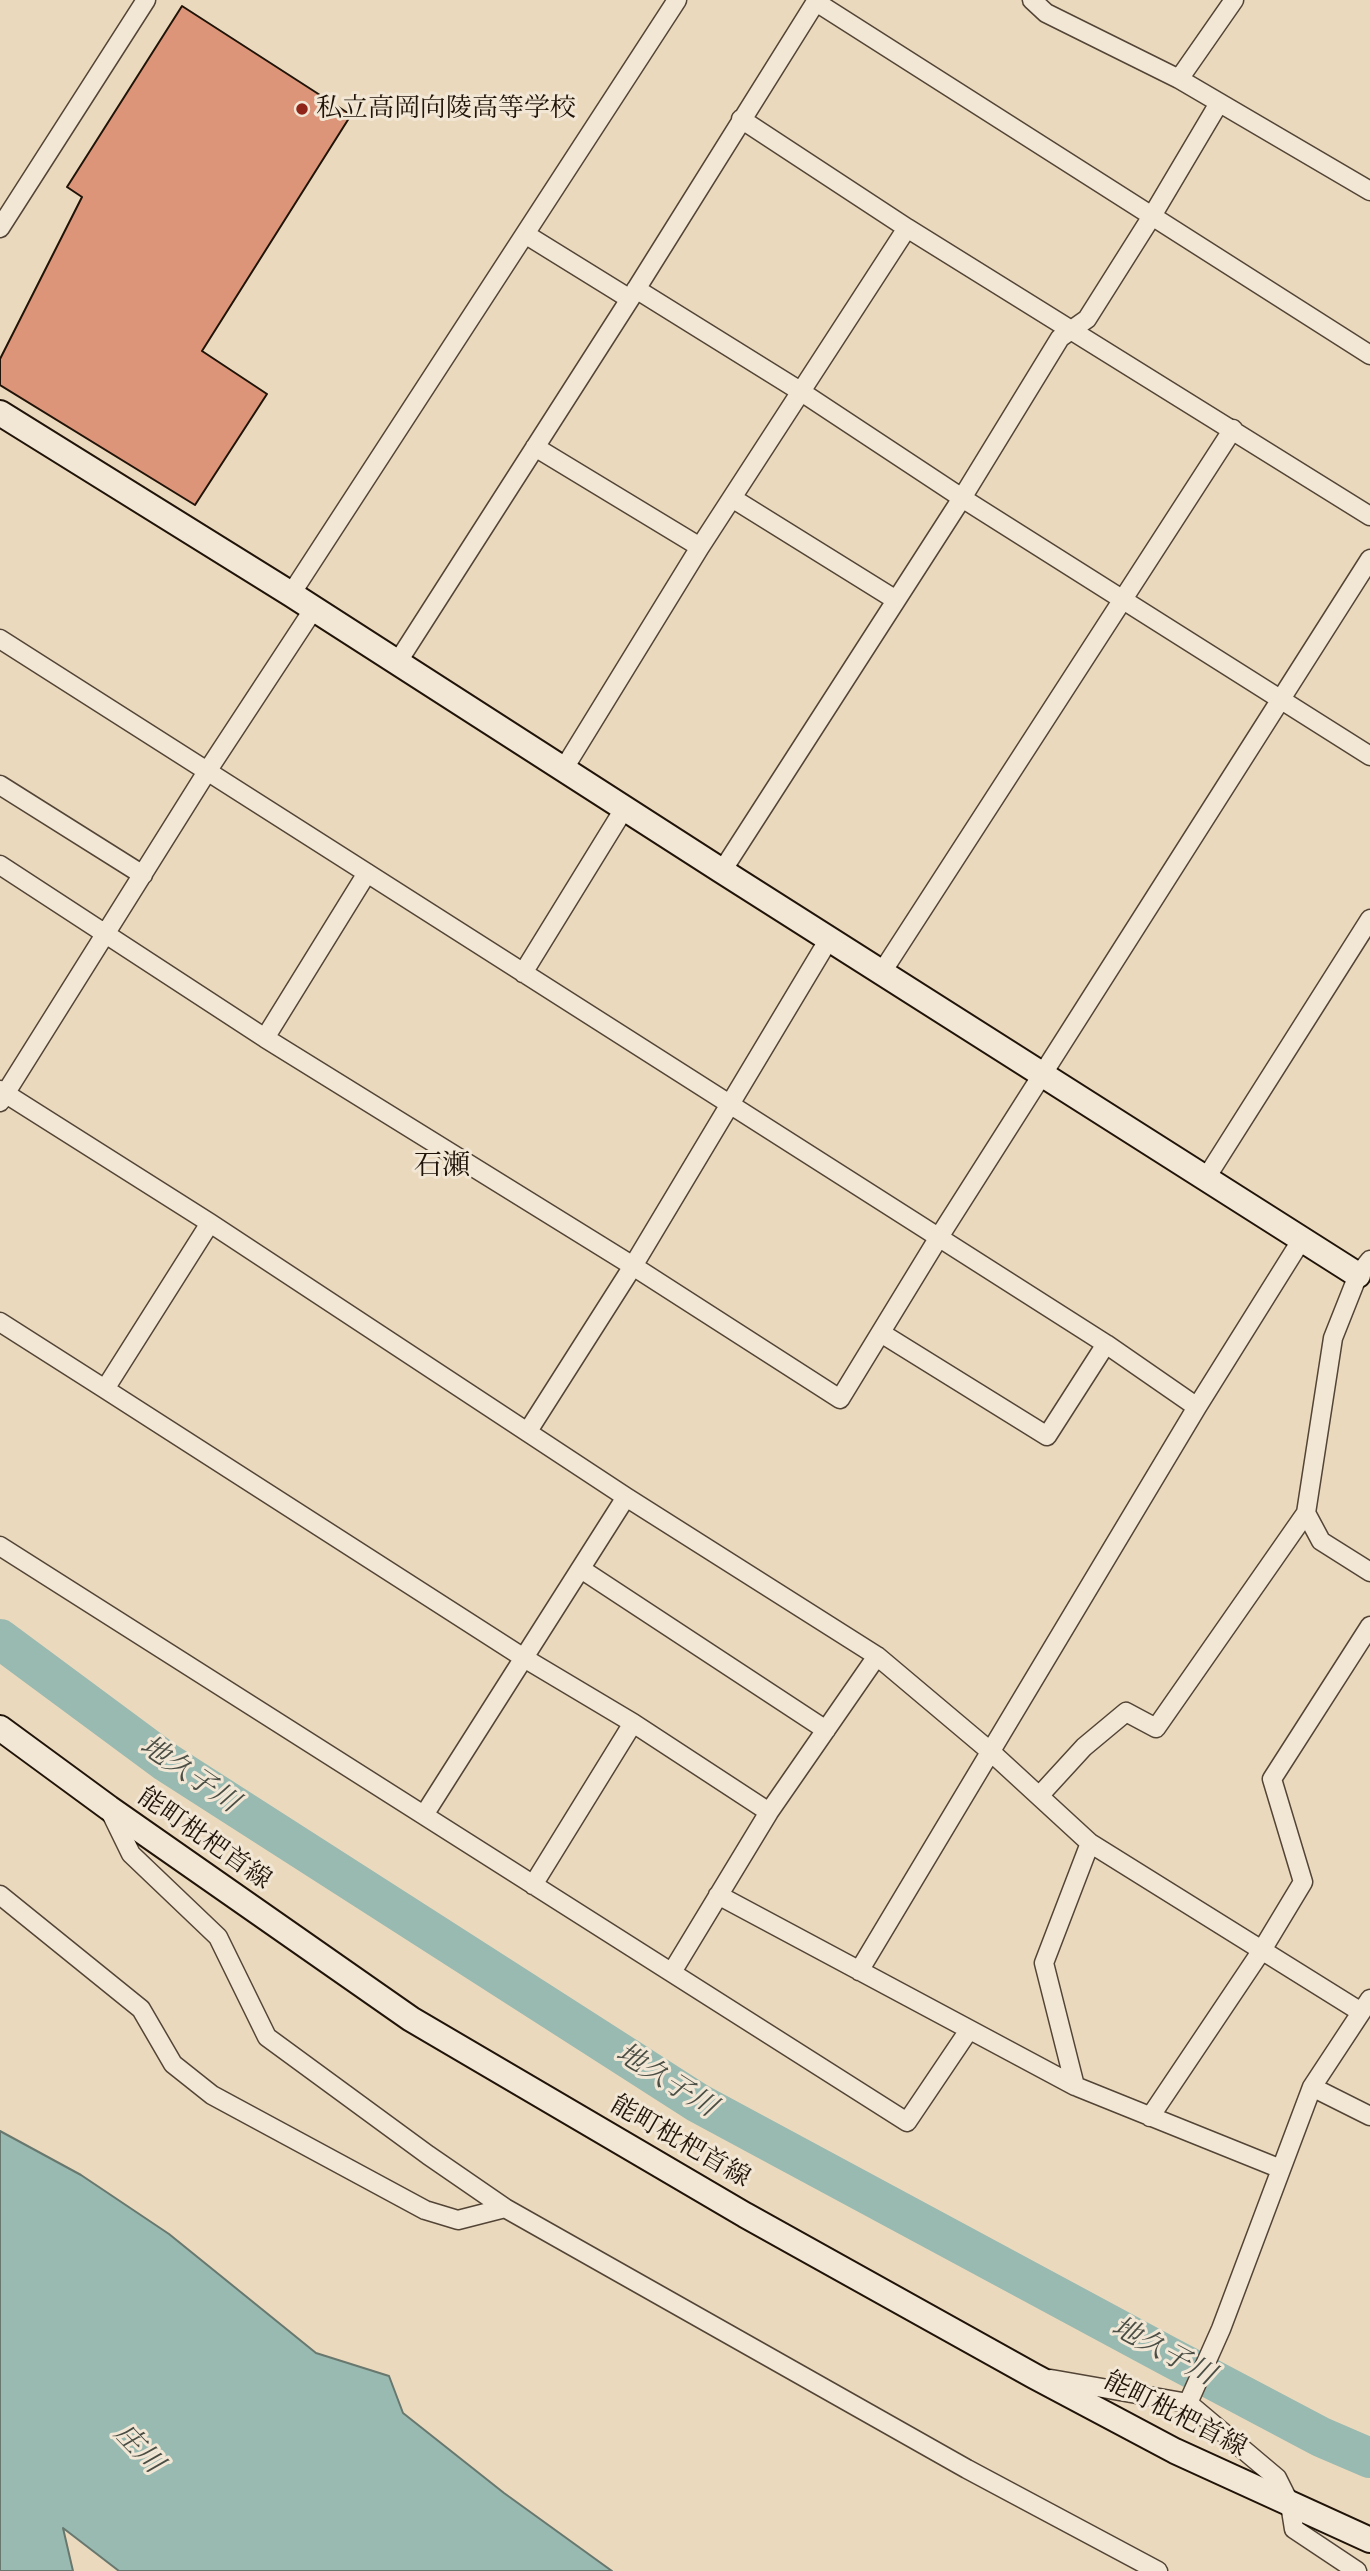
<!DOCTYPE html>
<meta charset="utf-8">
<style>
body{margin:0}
canvas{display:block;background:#ebd9be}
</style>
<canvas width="1370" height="2571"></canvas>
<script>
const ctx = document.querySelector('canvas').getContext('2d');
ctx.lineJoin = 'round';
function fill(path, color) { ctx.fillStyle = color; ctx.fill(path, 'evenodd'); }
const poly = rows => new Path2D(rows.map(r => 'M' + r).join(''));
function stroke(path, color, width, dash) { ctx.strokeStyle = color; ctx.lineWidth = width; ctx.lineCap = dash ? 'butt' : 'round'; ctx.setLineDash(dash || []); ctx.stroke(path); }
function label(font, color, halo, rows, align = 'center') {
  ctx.font = font + ' "Old Standard TT","Noto Serif JP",serif'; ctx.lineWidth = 6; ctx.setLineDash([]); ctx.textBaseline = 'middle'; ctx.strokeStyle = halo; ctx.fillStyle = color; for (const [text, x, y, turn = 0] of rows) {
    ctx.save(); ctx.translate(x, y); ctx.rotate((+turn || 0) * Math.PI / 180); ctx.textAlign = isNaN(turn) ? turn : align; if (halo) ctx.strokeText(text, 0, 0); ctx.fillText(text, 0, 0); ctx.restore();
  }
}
const water = poly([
 [0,2131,81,2175,169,2234,316,2353,389,2376,403,2413,504,2493,612,2571,119,2571,63,2528,73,2571,0,2571,0,2131]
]);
fill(water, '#98bab1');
stroke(water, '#68786e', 2);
stroke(poly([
 [0,1639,166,1762,698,2103,1166,2355,1321,2437,1370,2458]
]), '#98bab1', 40);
const building = poly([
 [182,6,351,115,202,351,267,394,195,505,0,385,0,359,82,197,67,187,182,6]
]);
fill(building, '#dc9578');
stroke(building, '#201409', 2);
const street = poly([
 [1032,0,1046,13,1179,79,1370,191],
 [816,2,1370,355],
 [1179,79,1234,0],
 [741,119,907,228,1370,516],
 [0,228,146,0],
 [525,234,630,299],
 [636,289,800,391,962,498,1370,756],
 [535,447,700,547],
 [732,498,896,600],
 [291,594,677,0],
 [0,639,1106,1344,1197,1407],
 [397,663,630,299,817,0],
 [563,770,700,547,907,228],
 [0,785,143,875],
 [0,865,265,1038,367,873],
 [722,871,962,498,1060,338,1087,319,1152,216,1219,103],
 [882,972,1233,429],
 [523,973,624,809],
 [265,1038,633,1266,840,1399,939,1237,1370,559],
 [0,1090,210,1223,626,1497,877,1656,991,1752,1090,1843,1361,2012],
 [0,1102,208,770,313,610],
 [1206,1178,1370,919],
 [1370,1260,1358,1275,1333,1338,1306,1513,1321,1541,1370,1572],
 [0,1322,105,1389,210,1223],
 [881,1333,1047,1436,1106,1344],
 [105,1389,524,1658,633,1723,769,1812],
 [528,1431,633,1266,829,939],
 [0,1546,907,2122,969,2030],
 [581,1569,826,1730],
 [1040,1795,1084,1747,1126,1712,1156,1728,1306,1513],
 [110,1811,131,1854,218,1937,267,2037,428,2155,505,2208,967,2469,1158,2571],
 [424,1815,626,1497],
 [533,1885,633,1723],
 [0,1895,141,2009,173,2064,212,2095,425,2210,458,2220,505,2208],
 [718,1895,1075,2086,1281,2169],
 [859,1971,1197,1407,1302,1239],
 [672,1972,769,1812,877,1656],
 [1075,2086,1044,1963,1090,1843],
 [1312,2087,1370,2116],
 [1150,2117,1262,1950,1303,1882,1272,1779,1370,1626],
 [1051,2379,1188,2403,1277,2478,1290,2504,1294,2529,1357,2571],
 [1188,2403,1221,2329,1312,2087,1370,1999]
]);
const secondary = poly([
 [0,413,291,594,722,871,1358,1275],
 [0,1728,109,1808,411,2019,745,2215,1034,2376,1175,2451,1370,2540]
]);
stroke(street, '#534536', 21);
stroke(secondary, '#201409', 28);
stroke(street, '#f2e6d5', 18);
stroke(secondary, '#f2e6d5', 24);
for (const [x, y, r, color] of [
 [302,109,7,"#8f2418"]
]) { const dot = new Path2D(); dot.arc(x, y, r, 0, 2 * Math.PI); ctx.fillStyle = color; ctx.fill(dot); stroke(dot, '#f2e6d5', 2.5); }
label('26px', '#201409', '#f2e6d5', [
 ["私立高岡向陵高等学校",316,109]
], 'left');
label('26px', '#201409', '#f2e6d5', [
 ["能町枇杷首線",204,1839,35],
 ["能町枇杷首線",680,2142,30],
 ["能町枇杷首線",1175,2415,27]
]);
label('28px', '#201409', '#f2e6d5', [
 ["石瀬",442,1167]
]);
label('italic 28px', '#4a4e44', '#f2e6d5', [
 ["地久子川",189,1775,34],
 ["地久子川",666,2081,32],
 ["地久子川",1163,2352,28],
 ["庄川",138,2449,46]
]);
</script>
